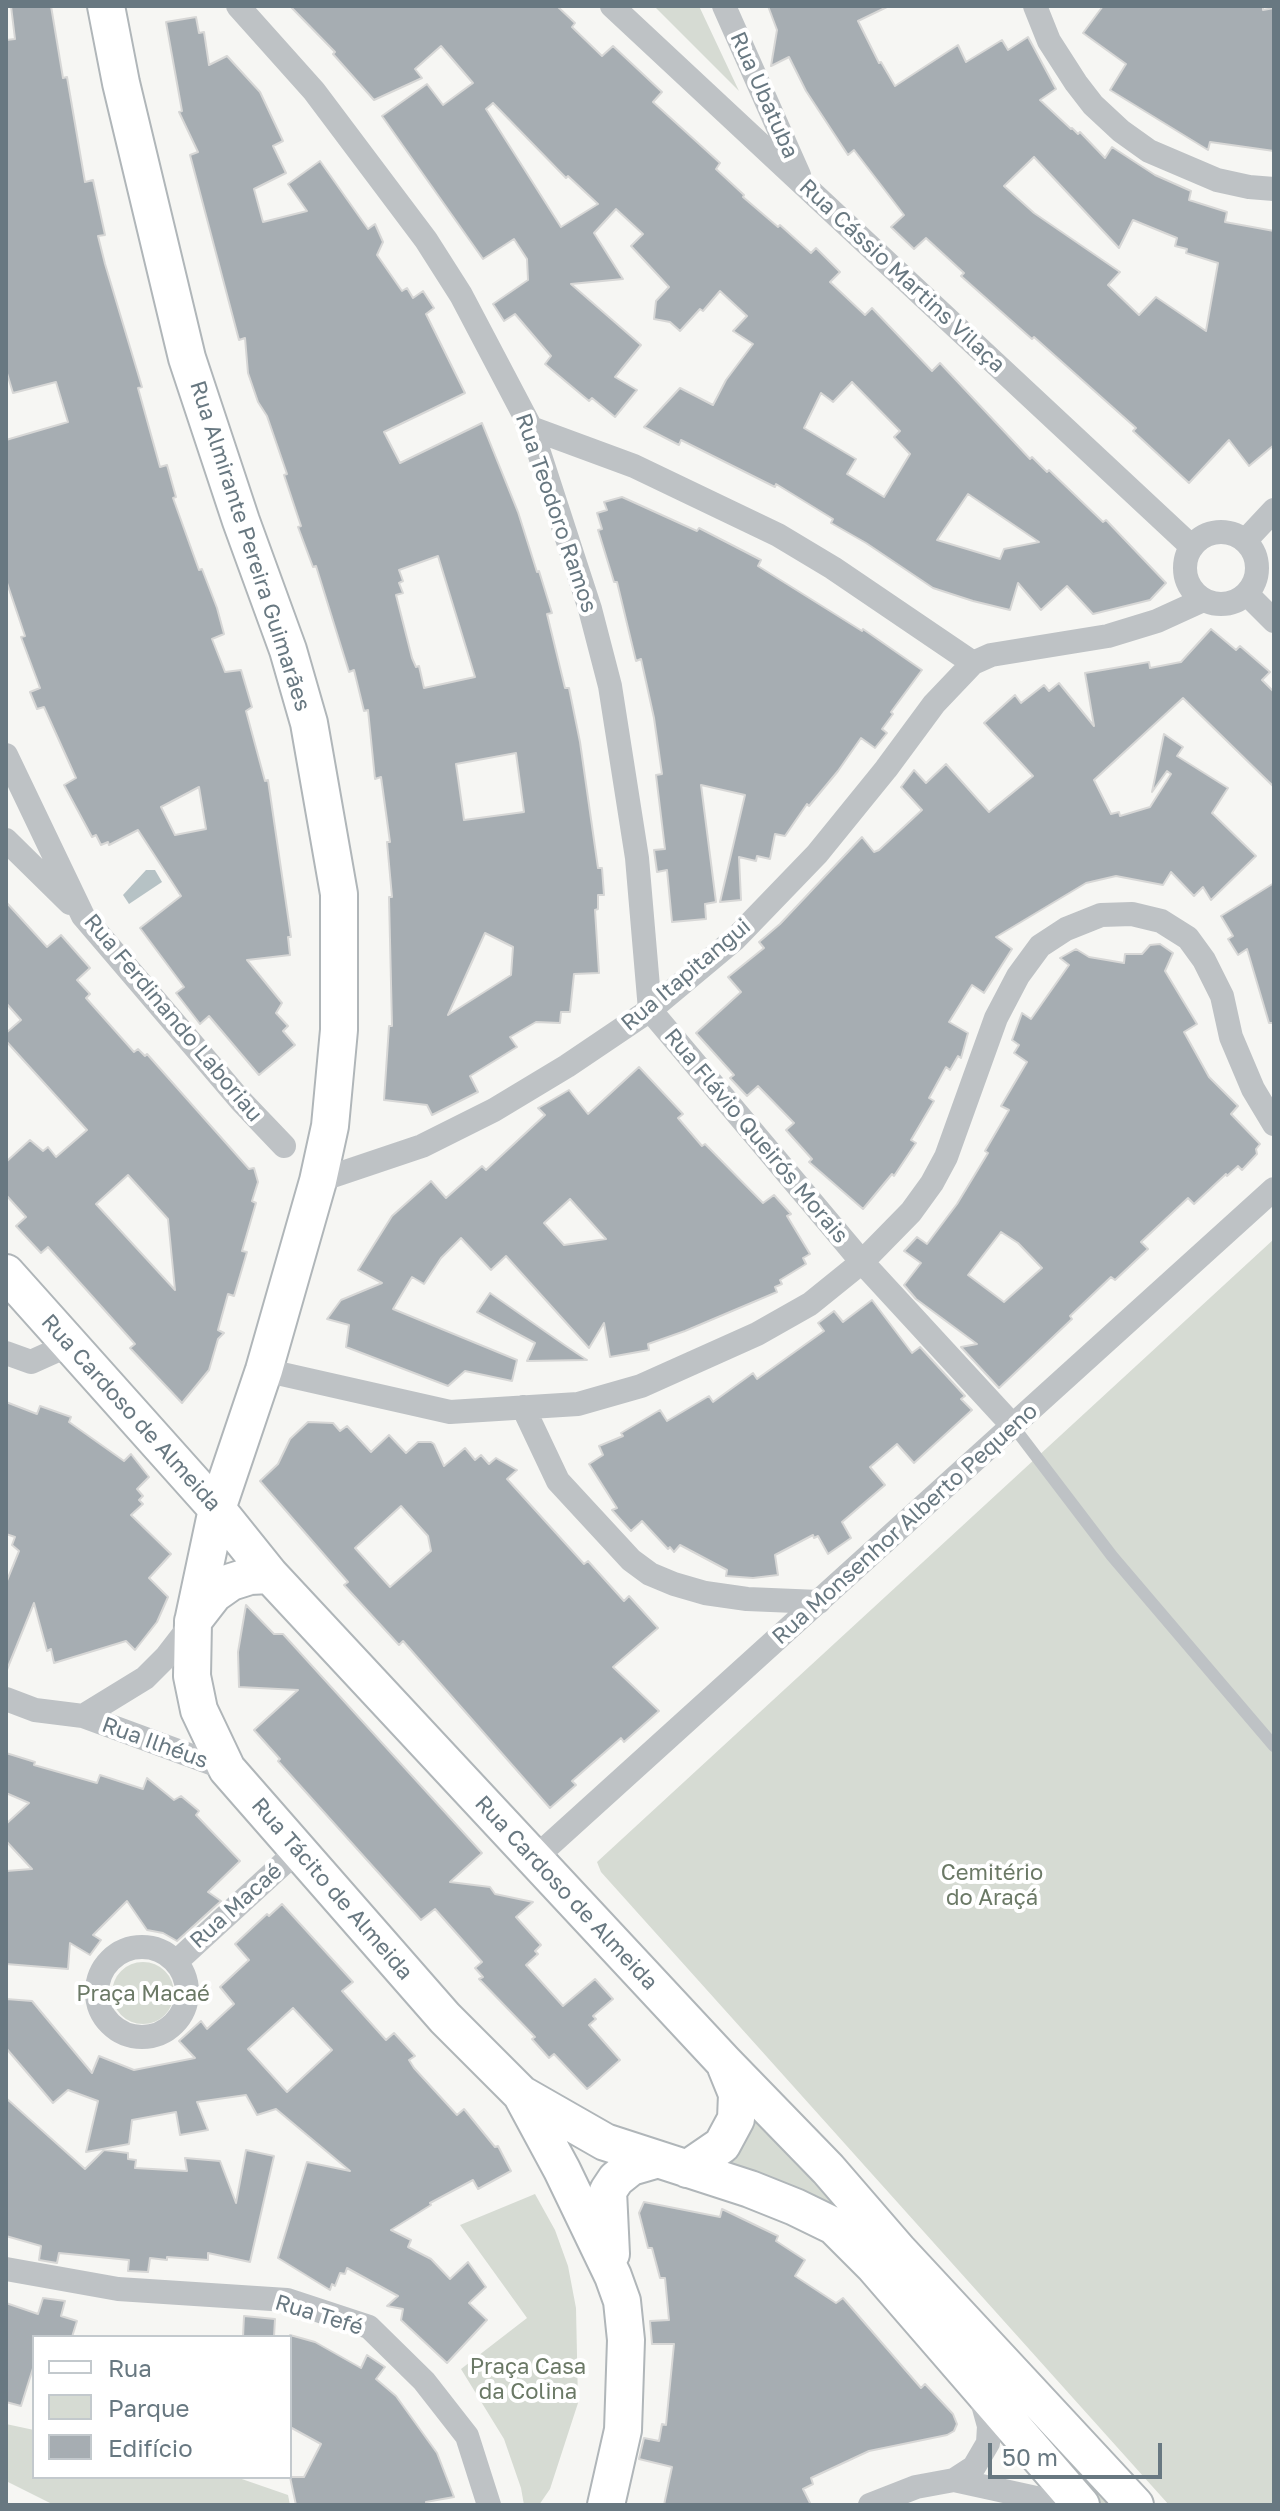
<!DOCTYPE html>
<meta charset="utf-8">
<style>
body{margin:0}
#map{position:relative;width:1280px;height:2511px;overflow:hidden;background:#f6f6f3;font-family:"Golos Text",sans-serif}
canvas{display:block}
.frame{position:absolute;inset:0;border:8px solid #687881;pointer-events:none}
.legend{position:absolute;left:32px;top:2335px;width:260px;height:144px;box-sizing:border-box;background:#fff;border:2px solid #c3c9cd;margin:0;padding:10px 14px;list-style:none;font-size:24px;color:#687881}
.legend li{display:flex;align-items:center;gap:16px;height:40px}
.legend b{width:40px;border:2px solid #c3c9cd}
.scale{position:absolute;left:988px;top:2443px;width:174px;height:36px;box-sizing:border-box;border:4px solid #687881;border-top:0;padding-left:10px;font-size:24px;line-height:28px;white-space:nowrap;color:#687881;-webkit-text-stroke:6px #fff;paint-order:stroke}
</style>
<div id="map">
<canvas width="1280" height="2511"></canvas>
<div class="frame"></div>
<ul class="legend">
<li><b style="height:10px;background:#fff"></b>Rua</li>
<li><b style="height:22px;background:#d6dbd3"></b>Parque</li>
<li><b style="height:22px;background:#a6adb2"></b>Edifício</li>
</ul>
<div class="scale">50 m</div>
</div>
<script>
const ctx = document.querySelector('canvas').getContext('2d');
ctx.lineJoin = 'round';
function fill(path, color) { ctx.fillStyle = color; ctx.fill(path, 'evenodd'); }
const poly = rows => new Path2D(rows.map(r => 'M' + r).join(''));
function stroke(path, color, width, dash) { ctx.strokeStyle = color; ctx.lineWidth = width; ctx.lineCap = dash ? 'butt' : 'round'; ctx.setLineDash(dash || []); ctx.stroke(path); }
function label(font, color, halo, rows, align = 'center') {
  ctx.font = font + ' "Golos Text",sans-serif'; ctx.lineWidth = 8; ctx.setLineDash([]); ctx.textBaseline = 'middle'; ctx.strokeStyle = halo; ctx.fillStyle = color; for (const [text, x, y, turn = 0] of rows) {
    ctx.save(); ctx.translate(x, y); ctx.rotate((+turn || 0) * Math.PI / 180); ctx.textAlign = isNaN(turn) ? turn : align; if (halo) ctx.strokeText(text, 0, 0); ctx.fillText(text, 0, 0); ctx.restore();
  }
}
fill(poly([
 [654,6,699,6,739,91],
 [1274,1239,1274,2505,1169,2505,601,1872,597,1862],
 '112 1993a31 31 0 1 1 62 0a31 31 0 1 1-62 0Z',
 [740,2091,1110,2505,1096,2505,843,2221,735,2164,706,2156],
 [535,2194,555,2230,568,2266,576,2308,578,2403,550,2489,539,2505,524,2505,521,2488,504,2439,461,2369,527,2318,460,2225],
 [6,2424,34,2430,34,2477,236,2477,288,2495,290,2505,54,2505,6,2481]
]), '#d6dbd3');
fill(poly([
 [146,870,155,870,162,882,129,904,123,895]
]), '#b6c2c5');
const building = poly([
 [11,6,51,6,63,78,67,77,85,182,93,180,105,235,98,236,105,264,142,387,138,388,160,467,167,465,176,497,173,498,199,570,202,569,217,608,224,634,212,639,225,672,241,670,252,707,246,711,265,781,268,780,291,937,288,937,290,955,247,960,282,1003,276,1013,288,1026,283,1031,295,1045,259,1075,209,1016,200,1024,176,993,184,987,140,928,181,896,138,830,109,845,108,842,101,845,96,835,92,837,64,785,76,778,44,707,37,709,30,692,40,688,21,637,25,636,6,580,6,440,68,422,56,382,13,393,6,370,6,40,15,39,11,6],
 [199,787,206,829,175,835,161,807,199,787],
 [290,6,557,6,575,23,572,27,602,56,613,46,662,92,653,102,720,163,716,169,744,195,743,197,778,227,780,225,811,253,816,248,840,272,830,282,865,315,872,308,932,371,940,363,1030,459,1032,457,1047,472,1049,470,1103,522,1106,520,1166,583,1150,600,1093,614,1067,586,1041,610,1018,583,1010,610,973,601,933,588,866,543,831,523,833,519,776,484,775,487,681,440,679,445,644,427,680,388,713,405,726,380,753,344,733,331,747,316,720,291,703,311,700,309,680,331,670,322,654,319,656,301,669,287,631,246,643,234,616,209,594,233,623,279,571,284,641,345,615,377,637,390,615,417,592,398,589,401,545,364,551,356,515,314,504,321,493,304,528,280,527,259,514,239,483,259,382,116,427,84,443,105,473,83,441,46,415,69,422,78,374,100,333,54,335,52,290,6],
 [493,103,566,178,568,176,598,204,561,227,486,109,493,103],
 [852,382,900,431,894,437,910,454,884,497,847,474,856,459,804,428,821,393,833,402,852,382],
 [968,494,1039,542,1004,549,1000,559,937,540,968,494],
 [768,6,889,6,858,21,879,63,881,62,895,86,958,45,966,62,1002,40,1008,50,1028,37,1056,89,1040,100,1071,129,1072,128,1078,134,1080,132,1105,158,1112,147,1155,175,1191,191,1189,200,1227,212,1225,222,1274,231,1274,445,1249,466,1229,440,1189,483,1133,431,1136,428,1034,337,1032,339,961,276,964,273,926,238,914,249,891,227,904,215,854,150,848,155,806,91,789,57,771,66,777,30,768,6],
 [1034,157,1119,248,1133,220,1177,238,1175,246,1187,249,1186,253,1218,263,1206,331,1156,297,1139,315,1108,285,1120,272,1034,213,1004,186,1034,157],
 [1103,6,1263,6,1263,10,1274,8,1274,151,1210,142,1208,150,1110,90,1126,64,1083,33,1103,6],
 [196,17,199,33,204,32,209,65,227,56,260,92,283,141,273,146,286,173,254,189,263,222,307,211,288,184,320,161,368,229,375,224,383,242,377,255,402,291,407,288,413,298,423,291,434,308,426,314,465,393,384,432,400,463,482,423,518,512,537,572,539,571,552,613,547,614,565,688,569,688,580,742,598,868,602,868,604,895,598,895,598,909,595,910,599,973,574,974,570,1012,561,1012,560,1023,536,1022,510,1037,517,1047,470,1076,478,1092,432,1115,427,1105,384,1100,389,1026,392,1026,389,897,392,897,387,842,390,842,381,777,375,779,368,710,364,711,354,670,349,672,316,566,313,567,298,527,301,526,284,475,287,474,267,416,258,402,248,373,245,338,239,340,190,155,198,152,179,112,182,111,166,22,196,17],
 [438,556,475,677,424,688,419,666,416,667,412,658,396,595,403,593,399,583,403,581,399,570,438,556],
 [516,753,524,812,464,820,456,764,516,753],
 [485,933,513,947,511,975,448,1015,485,933],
 [622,497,697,531,699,528,761,560,758,566,862,631,863,629,922,670,891,712,893,714,882,729,887,733,875,748,861,738,838,771,809,806,807,804,785,836,775,834,770,859,757,856,756,861,739,857,741,900,720,902,745,795,701,785,716,902,705,904,706,919,672,922,667,870,657,872,654,850,665,849,656,775,662,774,654,718,641,659,636,661,617,582,614,582,598,530,602,529,597,513,607,510,604,502,622,497],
 [1211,629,1236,650,1240,646,1270,672,1262,680,1274,692,1274,787,1183,698,1094,780,1111,814,1119,812,1120,816,1150,807,1171,774,1167,771,1152,792,1164,734,1183,747,1177,756,1228,788,1212,813,1256,856,1211,900,1203,887,1194,896,1171,872,1163,885,1116,876,1086,883,996,937,1012,949,984,993,972,985,949,1022,968,1033,961,1058,958,1056,950,1070,946,1067,929,1098,934,1101,911,1140,916,1143,894,1176,892,1174,863,1209,809,1162,812,1159,786,1130,794,1123,758,1086,747,1096,730,1078,734,1075,696,1033,741,992,728,977,764,948,759,942,780,924,862,837,874,852,879,850,922,810,901,787,914,770,926,783,946,764,989,812,1033,776,984,723,1015,695,1021,703,1044,685,1049,691,1059,683,1094,726,1085,673,1149,662,1150,668,1181,662,1211,629],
 [1274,883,1274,1023,1269,1023,1247,949,1238,955,1228,939,1233,936,1221,916,1274,883],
 [6,902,47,947,61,935,90,968,77,980,90,994,86,998,134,1052,138,1049,145,1056,147,1054,249,1169,254,1168,258,1182,252,1201,256,1203,242,1251,247,1252,234,1296,228,1294,218,1330,224,1333,218,1339,209,1370,182,1403,130,1348,135,1344,48,1247,41,1253,16,1226,26,1217,6,1195,6,1162,30,1140,43,1151,48,1147,56,1157,87,1130,6,1041,6,1033,21,1020,6,1003,6,902],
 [128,1175,168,1219,175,1290,96,1204,128,1175],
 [1160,944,1173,953,1165,971,1197,1024,1184,1032,1209,1077,1238,1106,1231,1114,1260,1144,1256,1149,1257,1154,1242,1170,1238,1166,1227,1176,1226,1174,1194,1204,1188,1198,1141,1242,1148,1249,1115,1280,1111,1277,1070,1316,1072,1319,999,1388,961,1347,977,1344,916,1299,904,1285,921,1263,904,1251,917,1237,927,1244,957,1204,988,1153,985,1151,1009,1110,1001,1106,1027,1062,1014,1053,1019,1045,1012,1040,1022,1013,1031,1019,1069,965,1060,958,1076,949,1089,957,1124,963,1125,954,1142,954,1150,945,1160,944],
 [1001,1232,1018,1243,1042,1268,1004,1302,968,1275,1001,1232],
 [639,1067,683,1114,678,1118,702,1146,705,1144,763,1203,774,1195,791,1214,787,1216,810,1254,803,1258,806,1264,780,1280,782,1284,775,1287,777,1292,685,1331,648,1344,649,1350,610,1357,604,1323,589,1348,506,1256,491,1270,461,1238,441,1258,424,1284,412,1277,393,1309,517,1360,512,1381,465,1371,448,1386,346,1347,349,1325,327,1319,341,1300,382,1283,358,1270,392,1216,431,1181,446,1198,482,1166,486,1170,545,1115,538,1108,569,1090,588,1114,639,1067],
 [570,1199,606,1239,564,1245,544,1223,570,1199],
 [490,1293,566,1346,587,1360,527,1361,535,1343,477,1312,490,1293],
 [872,1300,912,1353,920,1347,965,1396,961,1399,972,1410,914,1463,897,1444,870,1467,885,1485,842,1522,851,1538,828,1554,818,1536,814,1538,813,1535,775,1555,778,1575,753,1578,726,1576,727,1570,680,1545,674,1552,670,1547,668,1549,642,1521,631,1531,612,1510,617,1508,589,1464,603,1455,599,1446,623,1436,621,1433,660,1410,667,1421,709,1396,713,1402,753,1373,757,1379,824,1331,818,1323,834,1311,843,1322,872,1300],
 [6,1402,37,1414,40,1406,71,1417,69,1422,124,1461,131,1454,149,1477,137,1489,143,1496,139,1500,143,1504,131,1515,171,1554,149,1578,168,1597,157,1622,135,1650,126,1641,54,1663,51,1649,47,1651,34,1603,6,1672,6,1583,19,1551,12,1545,15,1537,6,1534,6,1402],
 [308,1422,333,1423,340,1431,347,1426,371,1452,389,1435,406,1453,418,1442,431,1442,434,1444,444,1466,465,1448,475,1460,481,1455,489,1464,496,1458,517,1470,507,1479,584,1564,588,1561,624,1601,629,1596,658,1628,613,1667,659,1711,624,1742,621,1738,572,1781,576,1785,550,1808,403,1641,399,1645,344,1585,348,1582,260,1481,278,1464,290,1439,308,1422],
 [401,1506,428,1536,431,1551,390,1587,355,1548,401,1506],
 [246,1605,274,1634,283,1634,482,1853,450,1882,490,1887,495,1894,533,1902,516,1917,541,1945,535,1951,538,1954,526,1965,563,2006,595,1979,613,1999,593,2016,596,2019,589,2025,620,2060,591,2086,587,2089,554,2054,549,2058,532,2039,535,2037,479,1979,483,1977,475,1968,482,1962,435,1909,421,1920,278,1761,280,1759,254,1730,298,1690,239,1687,238,1652,246,1605],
 [6,1753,35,1762,34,1765,97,1783,100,1775,143,1789,147,1778,174,1800,181,1796,199,1811,196,1815,240,1861,208,1892,221,1901,177,1941,163,1933,147,1930,127,1901,93,1935,101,1940,90,1955,70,1943,68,1969,6,1964,6,1871,32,1869,6,1841,6,1824,29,1803,6,1793,6,1753],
 [282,1904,353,1982,342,1991,386,2040,394,2033,415,2056,409,2060,414,2068,457,2115,464,2109,495,2147,498,2146,511,2171,478,2189,473,2180,430,2203,431,2205,391,2230,411,2240,408,2247,431,2259,450,2279,468,2262,486,2287,469,2303,487,2320,447,2363,401,2320,403,2309,387,2306,398,2296,347,2268,345,2274,340,2273,335,2286,332,2284,330,2290,278,2258,307,2162,350,2171,276,2109,257,2115,246,2095,197,2102,208,2130,180,2135,176,2112,132,2120,129,2144,86,2152,98,2101,68,2090,53,2103,6,2048,6,1999,32,2001,92,2073,99,2056,134,2070,195,2058,179,2041,201,2021,207,2029,234,2004,220,1987,249,1960,235,1944,267,1914,269,1916,282,1904],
 [293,2008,332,2050,287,2092,248,2049,293,2008],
 [6,2098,85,2169,104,2150,128,2153,128,2159,136,2160,135,2168,187,2171,185,2158,220,2161,236,2203,246,2150,274,2156,250,2262,208,2253,208,2260,167,2257,167,2260,150,2258,148,2272,128,2271,129,2260,59,2253,57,2263,39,2260,41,2246,6,2236,6,2098],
 [644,2202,720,2217,722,2209,778,2236,776,2241,805,2260,795,2276,836,2303,843,2298,921,2388,925,2384,953,2414,957,2424,954,2431,947,2435,869,2451,811,2478,813,2484,803,2489,811,2505,664,2505,672,2467,639,2459,644,2438,659,2441,662,2424,666,2425,674,2344,652,2344,650,2321,669,2320,665,2278,660,2278,652,2248,648,2248,639,2213,644,2202],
 [43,2298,65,2301,61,2316,77,2321,72,2337,34,2337,34,2365,21,2406,6,2402,6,2303,38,2314,43,2298],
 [244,2316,275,2319,274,2337,243,2337,244,2316],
 [290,2335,315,2342,361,2368,367,2355,385,2367,376,2379,396,2396,437,2453,454,2497,426,2502,426,2505,296,2505,290,2477,304,2477,321,2444,290,2427,290,2335]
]);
fill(building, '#a6adb2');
stroke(building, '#d7d7d6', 2);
const secondary = poly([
 [106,6,121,83,187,358,241,521,288,650,309,723,339,894,339,1030,330,1126,318,1181,264,1370,217,1509,193,1622,192,1676,199,1710,227,1769,445,2018,521,2094,605,2142,750,2189,795,2207,834,2226,873,2265,1081,2505],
 [6,1273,217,1509,270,1575,724,2062,828,2169,898,2250,1135,2505],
 [193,1621,214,1594,231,1582,250,1576,270,1575],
 [521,2094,562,2170,613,2276,622,2301,626,2340,623,2430,606,2505],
 [687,2169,722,2145,736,2119,737,2094,726,2067],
 [611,2254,608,2191,616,2179,631,2167,655,2160]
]);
stroke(secondary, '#b0b6b9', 40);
stroke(poly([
 [1013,1426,1112,1556,1274,1746]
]), '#bec2c5', 12);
stroke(poly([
 [238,6,314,91,426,240,461,295,531,428,590,609,610,686,637,858,650,1010,862,1262,1013,1426],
 [612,6,1192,547],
 [724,6,799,175],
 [1035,6,1049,41,1076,83,1093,105,1121,131,1149,151,1217,180,1249,187,1274,189],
 [531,428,634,466,778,535,833,568,973,663],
 '1185 568a36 36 0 1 1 72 0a36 36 0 1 1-72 0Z',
 [1245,541,1274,510],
 [1247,594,1274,621],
 [6,755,83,916,241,1101,284,1146],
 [6,840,70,903],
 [318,1181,422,1146,494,1110,567,1066,650,1010,735,939,817,854,886,769,934,704,973,663,991,655,1108,636,1157,621,1203,600],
 [6,1353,31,1362,71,1344],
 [264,1370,450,1412,578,1404,641,1386,757,1334,810,1304,862,1262,911,1212,932,1183,946,1157,996,1018,1018,976,1040,946,1066,929,1101,915,1132,914,1161,921,1188,938,1204,960,1222,996,1231,1037,1253,1089,1274,1124],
 [523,1407,558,1481,631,1560,650,1574,674,1584,705,1593,747,1599,819,1602],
 [6,1699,35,1710,83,1716,227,1769],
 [83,1716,145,1678,166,1657,193,1622],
 [535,1858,1274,1189],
 '97 1992a45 45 0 1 1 90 0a45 45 0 1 1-90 0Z',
 [176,1962,297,1851],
 [6,2269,118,2289,287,2300,369,2327,424,2381,467,2436,489,2505],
 [954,2480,974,2467,988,2443,989,2426,981,2397],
 [870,2505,916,2487,954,2480,1068,2505]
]), '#bec2c5', 24);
stroke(secondary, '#fff', 36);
label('22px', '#687881', '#fff', [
 ["Rua Ubatuba",764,95,66],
 ["Rua Cássio Martins Vilaça",902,276,43],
 ["Rua Teodoro Ramos",556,513,71],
 ["Rua Almirante Pereira Guimarães",250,546,72],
 ["Rua Itapitangui",686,975,-40],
 ["Rua Ferdinando Laboriau",173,1018,50],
 ["Rua Flávio Queirós Morais",756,1136,50],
 ["Rua Cardoso de Almeida",131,1413,48],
 ["Rua Monsenhor Alberto Pequeno",905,1524,-42],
 ["Rua Ilhéus",155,1743,20],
 ["Rua Tácito de Almeida",332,1889,49],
 ["Rua Cardoso de Almeida",566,1893,47],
 ["Rua Macaé",236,1906,-42],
 ["Rua Tefé",319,2315,17]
]);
label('22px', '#6b7966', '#fff', [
 ["Cemitério",992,1873],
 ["do Araçá",992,1898],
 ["Praça Macaé",143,1994],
 ["Praça Casa",528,2367],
 ["da Colina",528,2392]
]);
</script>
